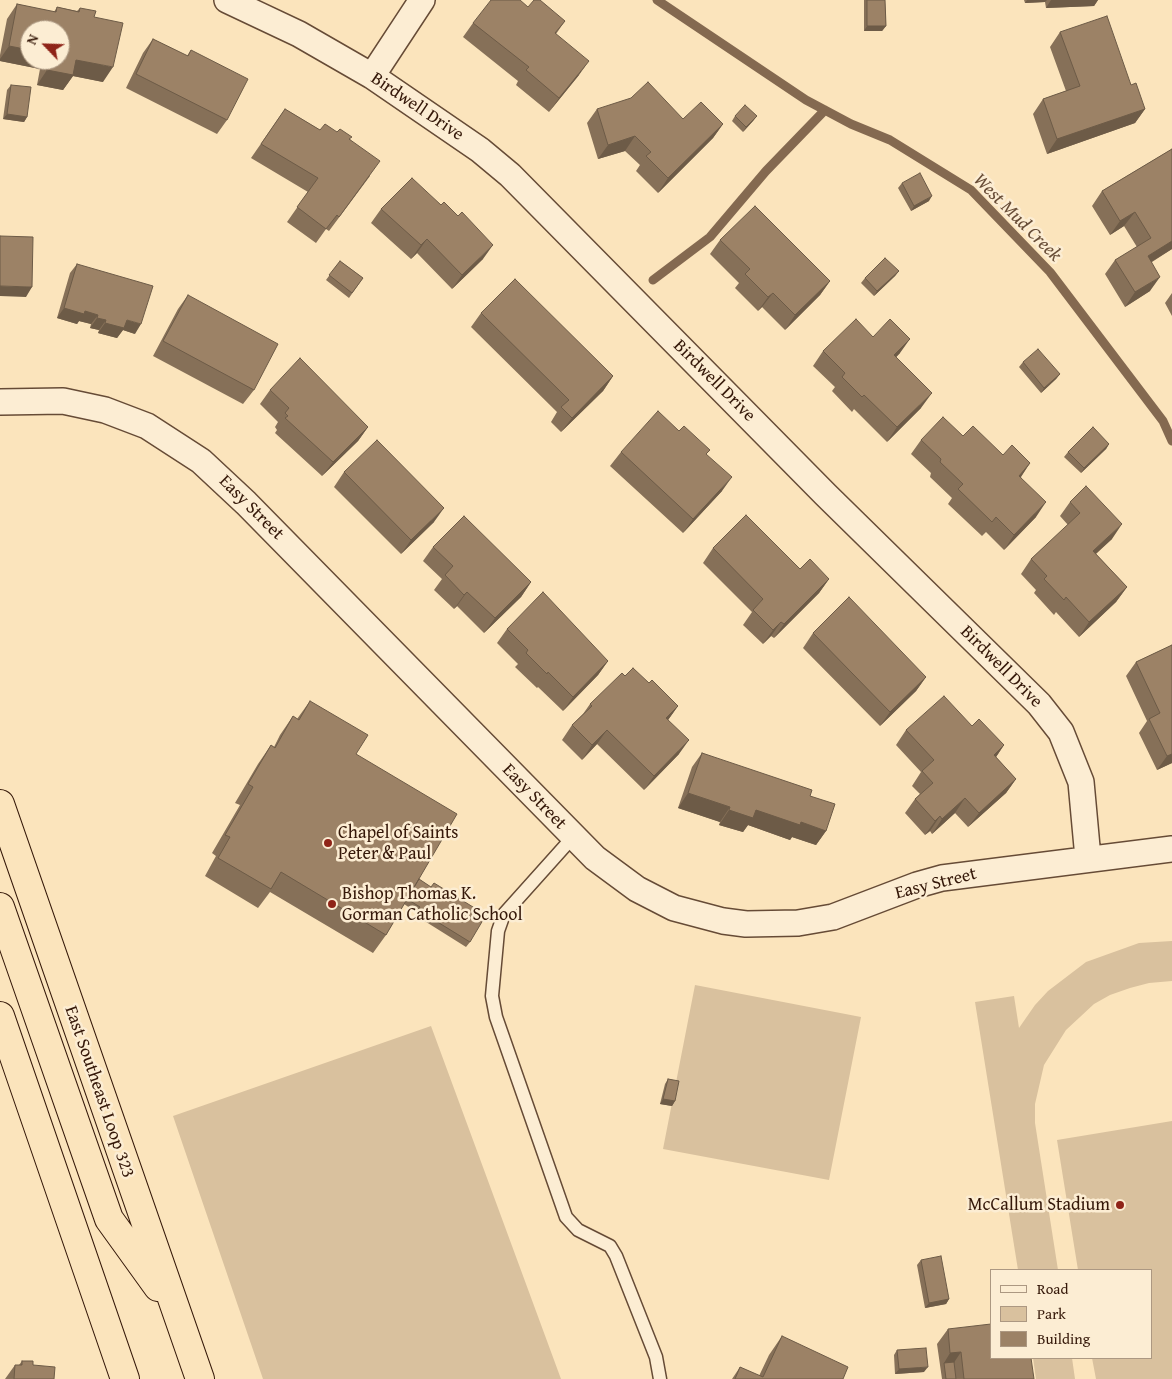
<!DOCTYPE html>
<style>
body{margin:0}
#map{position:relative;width:1172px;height:1379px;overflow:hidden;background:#fbe4bc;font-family:"Gentium Book Plus",serif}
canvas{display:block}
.legend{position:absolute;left:990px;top:1269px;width:162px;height:90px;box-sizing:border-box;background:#fcedd3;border:1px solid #ac9882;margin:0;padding:6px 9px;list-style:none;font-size:15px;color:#351809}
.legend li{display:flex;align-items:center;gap:10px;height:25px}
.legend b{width:25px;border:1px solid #ac9882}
.north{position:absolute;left:20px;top:20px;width:50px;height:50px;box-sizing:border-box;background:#fcedd3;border:1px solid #ac9882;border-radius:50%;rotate:294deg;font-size:14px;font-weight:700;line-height:20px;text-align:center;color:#351809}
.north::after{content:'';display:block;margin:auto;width:18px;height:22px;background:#8f2418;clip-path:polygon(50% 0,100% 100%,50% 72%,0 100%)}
</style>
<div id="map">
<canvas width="1172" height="1379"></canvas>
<ul class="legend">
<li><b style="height:6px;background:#fcedd3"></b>Road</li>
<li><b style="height:14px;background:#d9c19e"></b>Park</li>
<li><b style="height:14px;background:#9c8266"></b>Building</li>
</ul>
<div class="north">N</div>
</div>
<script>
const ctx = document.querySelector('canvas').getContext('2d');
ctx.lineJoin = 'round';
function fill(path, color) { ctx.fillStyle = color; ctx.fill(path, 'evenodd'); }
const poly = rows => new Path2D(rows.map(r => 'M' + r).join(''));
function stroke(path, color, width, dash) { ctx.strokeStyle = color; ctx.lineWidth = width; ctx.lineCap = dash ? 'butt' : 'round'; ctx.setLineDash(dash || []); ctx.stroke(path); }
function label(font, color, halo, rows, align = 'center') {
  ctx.font = font + ' "Gentium Book Plus",serif'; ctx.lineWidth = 5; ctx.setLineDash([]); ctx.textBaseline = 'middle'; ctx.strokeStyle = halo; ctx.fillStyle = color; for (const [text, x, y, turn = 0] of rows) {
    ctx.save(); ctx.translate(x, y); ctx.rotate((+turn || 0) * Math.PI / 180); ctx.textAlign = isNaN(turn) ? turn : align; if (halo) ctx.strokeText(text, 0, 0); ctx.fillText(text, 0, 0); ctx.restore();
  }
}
fill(poly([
 [1172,941,1172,981,1149,983,1130,988,1110,995,1094,1004,1066,1030,1044,1065,1035,1104,1035,1123,1058,1270,1018,1270,975,1002,1014,996,1019,1028,1035,1005,1048,991,1086,962,1139,943],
 [695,985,861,1017,829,1180,663,1149],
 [431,1026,561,1379,263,1379,173,1116],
 [1172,1121,1172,1379,1096,1379,1092,1358,1151,1358,1151,1270,1078,1270,1057,1140],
 [1033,1358,1072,1358,1075,1379,1036,1379]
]), '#d9c19e');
stroke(poly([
 [657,0,806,100,851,124,890,140,971,190,1050,272,1163,421,1172,441],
 [653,280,710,237,766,171,825,110]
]), '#846950', 9);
const lane = poly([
 [573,837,504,914,498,931,492,996,496,1017,566,1217,578,1230,610,1246,616,1256,656,1357,660,1379]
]);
const street = poly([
 [227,0,299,34,372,76,480,150,510,175,826,495,1039,704,1061,732,1081,782,1088,858],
 [372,76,422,0],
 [0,402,63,401,105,410,147,426,201,461,246,503,595,858,637,889,674,908,723,921,746,924,798,923,833,917,917,885,942,878,1172,849]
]);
const highway = poly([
 [0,804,200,1379],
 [0,907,109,1219,158,1287],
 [0,1016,125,1379]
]);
stroke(lane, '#664b36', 15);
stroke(street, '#664b36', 28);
stroke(highway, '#351809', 30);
stroke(lane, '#fcedd3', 12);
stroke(street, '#fcedd3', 25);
stroke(highway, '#fbe4bc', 28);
fill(poly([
 [864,0,885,0,886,26,882,31,864,31],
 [1024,0,1098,0,1094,6,1046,8,1045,2,1025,3],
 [17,4,54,12,57,7,77,11,80,8,94,17,103,82,73,76,63,90,37,85,40,69,0,61,0,55,7,19],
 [30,30,60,60,30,60],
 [528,7,565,21,556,34,579,75,549,112,516,85,518,81,463,37,473,23],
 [1060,32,1131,85,1145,109,1135,123,1047,154,1033,114,1043,99,1066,91,1050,47],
 [153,39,187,56,191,50,227,120,217,134,126,88,143,53],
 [11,85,27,117,24,122,3,119,7,90],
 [285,109,320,130,337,132,350,139,370,176,329,231,326,229,316,243,287,222,308,192,251,158],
 [597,109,683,119,723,124,713,138,658,193,636,171,640,165,625,151,598,159,587,123],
 [735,116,757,116,753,121,743,132,732,121],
 [1172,149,1172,249,1152,262,1150,291,1125,307,1105,274,1115,260,1137,247,1124,226,1110,235,1092,206,1102,191],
 [902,183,929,201,911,211,898,188],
 [381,209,483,259,452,289,417,253,411,259,371,223],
 [720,240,830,281,820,295,785,330,762,307,758,311,735,288,739,283,710,254],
 [340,261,363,278,349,298,326,280],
 [77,264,135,334,123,330,117,338,98,333,99,330,90,328,91,324,79,321,77,324,57,318,70,273],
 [899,271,895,276,874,296,861,283,865,278],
 [1172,293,1172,316,1165,303],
 [188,295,254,390,243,404,153,356,178,309],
 [481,313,613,376,603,391,561,432,551,422,557,412,471,327],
 [873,337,900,353,896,357,921,408,887,442,854,409,852,412,832,391,835,387,813,366,823,351],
 [1023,362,1060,374,1056,379,1041,393,1019,367],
 [270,390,368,427,358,441,322,476,275,433,277,430,275,427,278,422,260,404],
 [679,431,722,491,683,533,610,466,621,452],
 [963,436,1003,455,1030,463,1021,477,1036,517,1004,550,986,532,982,536,948,504,952,498,930,477,931,473,911,454,921,440],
 [1109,444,1106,449,1081,473,1064,457,1068,452],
 [344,472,434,522,401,554,334,487],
 [1070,502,1112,539,1096,554,1127,587,1116,602,1079,637,1056,612,1054,615,1034,593,1036,590,1021,574,1031,559,1068,525,1060,516],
 [433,547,531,582,521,597,484,633,457,606,454,609,434,590,442,579,423,561],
 [713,548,800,569,829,579,819,593,774,638,771,636,763,644,743,625,752,612,703,563],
 [507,629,608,661,598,675,563,711,538,687,537,688,515,667,518,664,497,643],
 [813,633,926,677,916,691,880,726,803,648],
 [1172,645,1172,763,1157,770,1139,733,1147,721,1126,676,1136,662],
 [625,676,649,683,678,706,668,720,679,754,644,790,597,744,582,760,562,740,572,725,583,714,590,704],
 [310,701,356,754,419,879,470,942,466,947,415,915,416,912,404,904,386,935,373,953,270,892,258,908,205,876,216,856,212,853,240,805,235,803,258,764,271,745,274,747,280,735,293,716,297,719],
 [972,726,1004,745,996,757,1016,779,1006,793,968,827,955,813,932,834,930,831,925,835,905,813,915,799,920,794,912,786,921,772,896,745,906,730],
 [702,753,810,796,826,831,816,845,792,837,790,840,748,825,743,832,719,825,720,822,678,808,692,767],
 [668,1079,675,1101,672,1106,660,1104,665,1084],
 [921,1260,949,1299,946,1304,925,1308,917,1265],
 [948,1329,1034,1379,942,1379,937,1344],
 [782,1336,843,1379,732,1379,740,1367,759,1376,769,1355],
 [897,1350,924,1372,895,1374,894,1355],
 [22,1361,33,1365,54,1379,5,1379,15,1365,19,1365]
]), '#867058');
fill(poly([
 [1027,0,1047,0,1045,2,1025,3],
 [1051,0,1098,0,1094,6,1046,8],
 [867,26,886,26,882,31,864,31],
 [9,46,30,50,30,60,47,60,40,69,0,61,0,59],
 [76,60,113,67,103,82,73,76,63,90,37,85,47,70],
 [589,61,579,75,549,112,559,98],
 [1145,109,1135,123,1047,154,1057,139],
 [7,114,27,117,24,122,3,119],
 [757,116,753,121,743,132,746,127],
 [723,124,713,138,658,193,668,178],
 [635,136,625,151,598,159,608,145],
 [932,196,929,201,911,211,914,206],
 [1135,212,1124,226,1110,235,1120,221],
 [427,239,417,253,411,259,421,245],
 [1172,241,1172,249,1138,270,1148,256],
 [493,245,483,259,452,289,462,275],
 [899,271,895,276,874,296,877,291],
 [1160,277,1150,291,1125,307,1135,292],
 [830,281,820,295,785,330,795,315],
 [0,286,32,287,26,297,0,296],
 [773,293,762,307,758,311,768,297],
 [64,308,85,311,98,315,91,324,79,321,77,324,57,318],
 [97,318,106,320,99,330,90,328],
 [127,320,141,324,135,334,123,330,117,338,98,333,105,323],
 [910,339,900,353,884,370,894,355],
 [1060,374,1056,379,1041,393,1044,388],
 [613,376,603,391,561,432,572,418],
 [932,393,921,408,887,442,897,427],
 [368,427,358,441,322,476,333,462],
 [1109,444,1106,449,1081,473,1084,468],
 [1030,463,1020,478,1019,476],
 [732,477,722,491,683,533,693,519],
 [1046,502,1036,517,1004,550,1014,535],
 [444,508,434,522,401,554,411,540],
 [1122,524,1112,539,1083,565,1093,551],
 [829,579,819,593,774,638,784,624],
 [531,582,521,597,484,633,495,618],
 [1127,587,1116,602,1079,637,1089,622],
 [467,592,457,606,454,609,464,595],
 [781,622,771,636,763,644,773,630],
 [608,661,598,675,563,711,573,697],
 [926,677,916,691,880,726,890,712],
 [678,706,668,720,666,718],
 [607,730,597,744,582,760,592,745],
 [689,740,679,754,644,790,654,776],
 [1004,745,994,760,994,755],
 [1172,754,1172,763,1157,770,1167,756],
 [1016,779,1006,793,968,827,979,813],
 [688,793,730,807,720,822,678,808],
 [965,798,955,813,932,834,942,819],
 [729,810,756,810,801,822,826,831,816,845,792,837,790,840,748,825,743,832,719,825],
 [940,816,930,831,925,835,935,821],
 [663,1099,675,1101,672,1106,660,1104],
 [949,1299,946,1304,925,1308,929,1303],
 [961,1352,951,1367,944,1363,950,1353],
 [928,1367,924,1372,895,1374,899,1369]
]), '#6d5b47');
const building = poly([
 [491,0,520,0,528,7,534,0,540,0,565,21,555,33,589,61,559,98,526,70,529,67,473,23,491,0],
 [867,0,885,0,886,26,867,26,867,0],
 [17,4,56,12,57,7,79,12,80,8,96,11,94,17,123,23,113,67,76,60,73,75,47,70,49,60,60,60,60,30,30,30,30,50,9,46,17,4],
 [1107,16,1131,85,1136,83,1145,109,1057,139,1043,99,1080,86,1060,32,1107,16],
 [153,39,188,56,191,50,248,79,227,120,136,74,153,39],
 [648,82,683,119,701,102,723,124,668,178,646,156,651,152,635,136,608,145,597,109,631,98,648,82],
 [11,85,31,87,27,117,7,114,11,85],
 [745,105,757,116,746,127,735,116,745,105],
 [285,109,320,130,325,124,337,132,340,129,352,137,349,139,380,161,339,217,337,215,326,229,297,207,318,178,261,144,285,109],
 [1172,149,1172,241,1148,256,1160,277,1135,292,1115,260,1151,238,1135,212,1120,221,1102,191,1172,149],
 [920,173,932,196,914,206,902,183,920,173],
 [412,178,441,205,444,202,458,216,462,212,493,245,462,275,427,239,421,245,381,209,412,178],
 [755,206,830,281,795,315,773,293,768,297,745,274,750,269,720,240,755,206],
 [0,236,33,237,32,287,0,286,0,236],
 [885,258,899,271,877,291,865,278,885,258],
 [340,261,363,278,352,293,329,275,340,261],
 [77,264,153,286,141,324,127,320,124,328,105,323,106,320,97,318,98,315,85,311,84,314,64,308,77,264],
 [515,279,613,376,572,418,561,407,569,400,481,313,515,279],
 [188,295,278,344,254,390,163,341,188,295],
 [856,319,873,337,890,319,910,339,894,355,932,393,897,427,864,395,862,397,842,377,845,373,823,351,856,319],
 [1038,349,1060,374,1044,388,1023,362,1038,349],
 [300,358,368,427,333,462,285,418,288,416,285,413,289,408,270,390,300,358],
 [658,411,679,431,684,426,710,450,706,454,732,477,693,519,621,452,658,411],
 [943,417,963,436,973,426,1003,455,1012,445,1030,463,1019,476,1046,502,1014,535,996,517,992,522,958,489,963,484,940,462,941,459,921,440,943,417],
 [1093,427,1109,444,1084,468,1068,452,1093,427],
 [377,440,444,508,411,540,344,472,377,440],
 [1086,486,1122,524,1093,551,1127,587,1089,622,1066,597,1064,600,1044,579,1047,576,1031,559,1080,513,1070,502,1086,486],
 [746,515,800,569,810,559,829,579,784,624,781,622,773,630,753,610,763,599,713,548,746,515],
 [464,516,531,582,495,618,467,592,464,595,445,575,453,566,433,547,464,516],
 [543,592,608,661,573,697,548,672,547,674,526,653,528,650,507,629,543,592],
 [849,597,926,677,890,712,813,633,849,597],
 [1172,645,1172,754,1167,756,1149,719,1160,713,1136,662,1172,645],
 [633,668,649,683,652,680,678,706,666,718,689,740,654,776,607,730,592,745,572,725,592,706,590,704,622,673,625,676,633,668],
 [944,696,972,726,979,719,1004,745,994,755,1016,779,979,813,965,798,942,819,940,816,935,821,915,799,933,783,922,771,934,760,906,730,944,696],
 [310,701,368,735,356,754,457,814,386,935,281,872,271,889,218,858,230,837,225,835,253,787,248,784,271,745,275,748,293,716,299,720,310,701],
 [702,753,812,790,810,796,835,804,826,831,801,822,800,825,756,810,753,818,729,810,730,807,688,793,702,753],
 [419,879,431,887,434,883,486,915,470,942,418,910,420,907,407,899,419,879],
 [668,1079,679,1081,675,1101,663,1099,668,1079],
 [941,1256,949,1299,929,1303,921,1260,941,1256],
 [991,1324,991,1358,1031,1358,1034,1379,964,1379,961,1352,950,1353,948,1329,991,1324],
 [782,1336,848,1367,843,1379,735,1379,740,1367,763,1377,782,1336],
 [926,1348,928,1367,899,1369,897,1350,926,1348],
 [22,1361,33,1361,33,1365,55,1367,54,1379,14,1379,15,1365,22,1365,22,1361],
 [954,1362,956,1379,946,1379,944,1363,954,1362]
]);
fill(building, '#9c8266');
stroke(building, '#6d5b47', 1);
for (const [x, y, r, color] of [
 [328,843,5,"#8f2418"],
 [332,904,5,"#8f2418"],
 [1120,1205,5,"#8f2418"]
]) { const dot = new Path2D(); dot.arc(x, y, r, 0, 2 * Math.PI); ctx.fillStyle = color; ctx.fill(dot); stroke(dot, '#fcedd3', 2); }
label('18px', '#351809', '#fcedd3', [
 ["Birdwell Drive",417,107,34],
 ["Birdwell Drive",714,381,45],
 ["Easy Street",251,508,45],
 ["Birdwell Drive",1001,667,45],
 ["Easy Street",534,797,46],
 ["Easy Street",936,884,-14],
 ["East Southeast Loop 323",99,1092,71]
]);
label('18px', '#351809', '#fcedd3', [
 ["Chapel of Saints",338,833],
 ["Peter & Paul",338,854],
 ["Bishop Thomas K.",342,894],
 ["Gorman Catholic School",342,915],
 ["McCallum Stadium",1110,1205,"right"]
], 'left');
label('italic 19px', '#694e38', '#fcedd3', [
 ["West Mud Creek",1017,218,45]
]);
</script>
